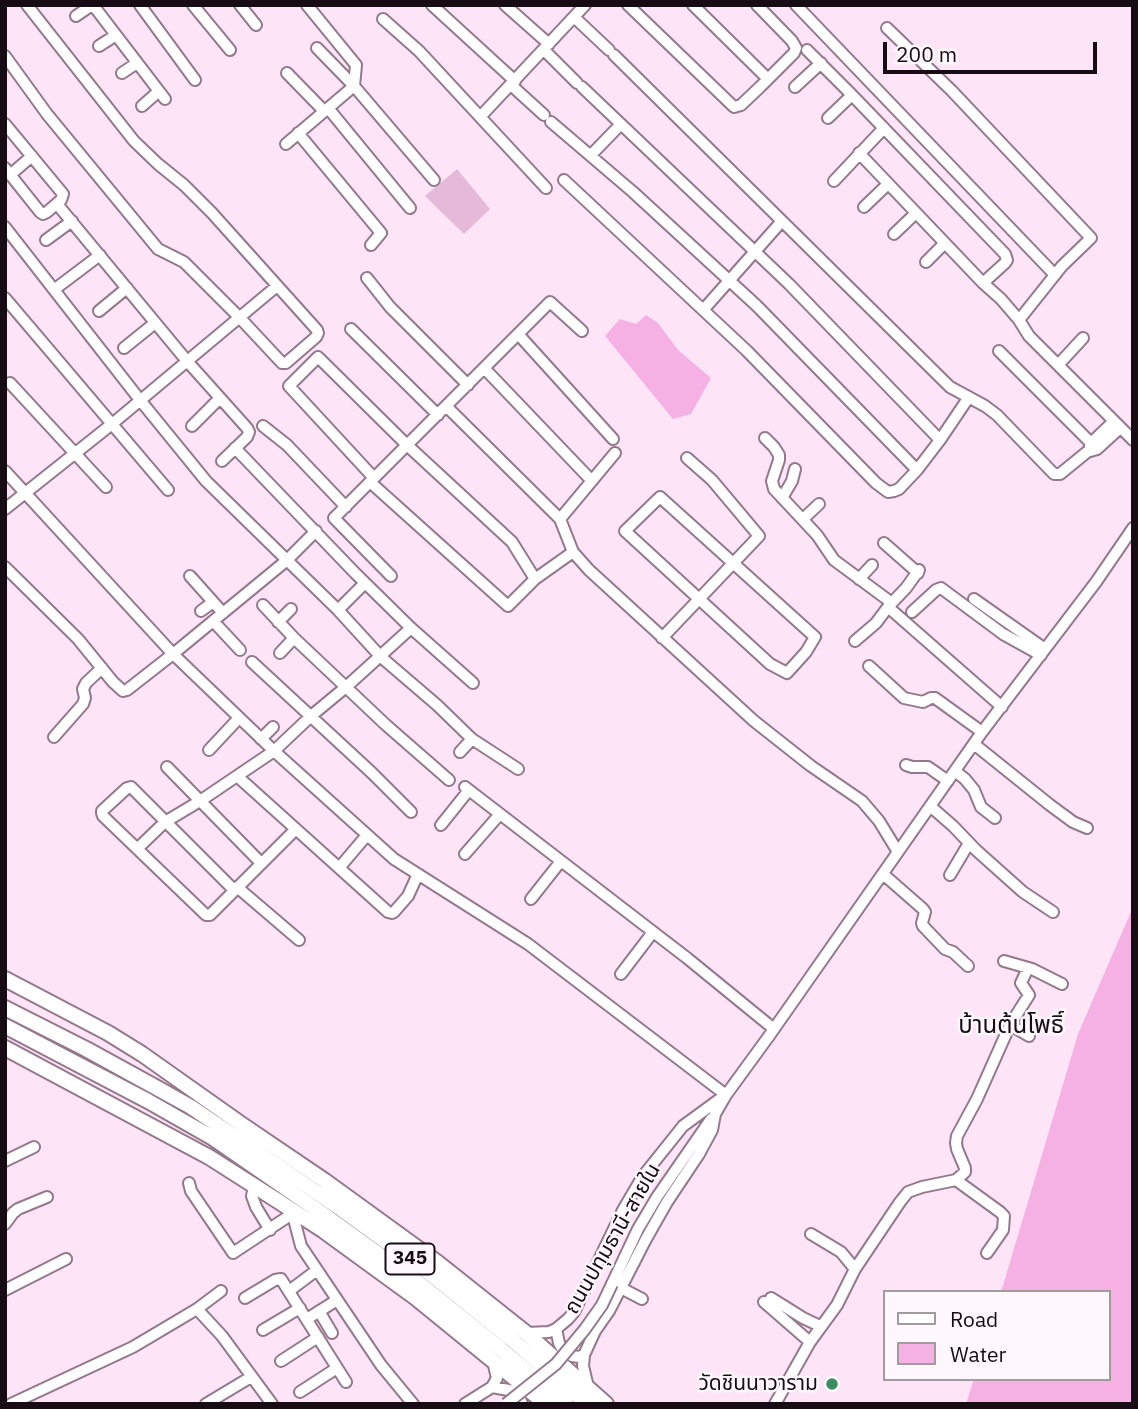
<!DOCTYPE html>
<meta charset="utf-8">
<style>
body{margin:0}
#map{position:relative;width:1138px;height:1409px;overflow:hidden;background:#fde4f6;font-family:"IBM Plex Sans",sans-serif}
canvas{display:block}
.frame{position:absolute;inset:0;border:7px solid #170c14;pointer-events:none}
.legend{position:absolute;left:883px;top:1290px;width:228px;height:91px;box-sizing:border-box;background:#fef8fc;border:2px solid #a29a9f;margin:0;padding:9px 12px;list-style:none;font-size:21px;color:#170c14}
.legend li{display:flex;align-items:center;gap:14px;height:35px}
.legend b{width:35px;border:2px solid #a29a9f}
.scale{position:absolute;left:883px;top:42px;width:214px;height:32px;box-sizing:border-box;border:4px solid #170c14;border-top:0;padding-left:9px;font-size:21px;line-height:24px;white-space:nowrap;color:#170c14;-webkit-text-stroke:5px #fef8fc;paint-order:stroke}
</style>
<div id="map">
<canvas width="1138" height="1409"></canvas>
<div class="frame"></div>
<ul class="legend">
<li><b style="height:9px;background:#fff"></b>Road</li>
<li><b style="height:19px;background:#f6b1e4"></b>Water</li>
</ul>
<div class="scale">200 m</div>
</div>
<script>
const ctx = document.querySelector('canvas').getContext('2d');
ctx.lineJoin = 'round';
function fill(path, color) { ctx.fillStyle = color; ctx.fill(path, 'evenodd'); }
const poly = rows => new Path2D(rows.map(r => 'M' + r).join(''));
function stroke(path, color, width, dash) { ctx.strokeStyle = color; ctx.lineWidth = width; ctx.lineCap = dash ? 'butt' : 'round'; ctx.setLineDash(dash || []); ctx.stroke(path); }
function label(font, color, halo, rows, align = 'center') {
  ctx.font = font + ' "IBM Plex Sans","Noto Sans Thai",sans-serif'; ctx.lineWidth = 5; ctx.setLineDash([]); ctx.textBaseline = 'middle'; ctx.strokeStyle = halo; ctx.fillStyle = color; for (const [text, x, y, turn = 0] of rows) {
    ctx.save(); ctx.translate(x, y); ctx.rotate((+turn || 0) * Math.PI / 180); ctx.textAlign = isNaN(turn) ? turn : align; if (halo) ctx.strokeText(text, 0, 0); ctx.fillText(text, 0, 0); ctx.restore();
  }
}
fill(poly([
 [457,169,490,209,464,234,425,196]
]), '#e5b9d9');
fill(poly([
 [646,315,658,323,678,350,711,378,691,414,673,419,605,336,620,319,636,324],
 [1133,907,1133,1404,966,1404,974,1379,1108,1379,1108,1292,1001,1292,1078,1034]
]), '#f6b1e4');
const minor = poly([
 [93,5,165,99],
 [140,5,195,80],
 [193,5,230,50],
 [240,5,256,25],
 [307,5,356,65,354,86,434,180],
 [432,5,515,81],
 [505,5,549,44],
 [628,5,734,107,741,105,760,87,794,53,796,48,792,41,757,5],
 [693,5,768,79],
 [796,5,1055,275],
 [76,16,92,5],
 [574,17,609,50],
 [383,19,419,51,546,188],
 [887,28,952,91,1091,238,1062,266,1019,320],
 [99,46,116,35],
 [544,50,577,83],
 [807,50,852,95,1005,254,1007,260,1005,263,983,283,1001,299,1019,320,1029,336,1133,440],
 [614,55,950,387,985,406,997,415,1054,474,1060,474,1087,452,1097,449,1120,428],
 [5,56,47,114,158,249,184,262,240,318,282,363,286,363,316,337,318,333,317,330,212,213,184,185,158,164,134,141,27,5],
 [122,73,137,63],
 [287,73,324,111],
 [511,85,544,115],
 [582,87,789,284,940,440],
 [795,87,821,63],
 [142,106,159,91],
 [328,108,410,208],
 [480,117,585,5],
 [828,118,852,95],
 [551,122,633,192,757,306,917,470],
 [5,124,63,194,61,200,47,212,43,214,40,212,5,168],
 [298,133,381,233,371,245],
 [286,144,354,86,317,48],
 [859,153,983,283],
 [591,155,621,124],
 [10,175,32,156],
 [564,180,747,351,876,483,888,492,894,491,899,489,917,470,940,440,969,397],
 [834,181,884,128],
 [57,204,187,361,247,428,249,432,247,437,222,461],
 [864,207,888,184],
 [5,227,140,400,206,481,338,610,381,657,437,705,472,739,518,769],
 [894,234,916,213],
 [46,240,72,221],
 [926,262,944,244],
 [367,278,390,307,468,385],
 [55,289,100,255],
 [5,298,168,490],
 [704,309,782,221],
 [99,311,127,288],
 [351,329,438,415],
 [518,334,613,439],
 [124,348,155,323],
 [999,351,1097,449],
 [1058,365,1083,338],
 [484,368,592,481],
 [10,383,106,487],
 [446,406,560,519,573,552,589,570,754,721,811,766,862,801,879,821,898,852],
 [192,426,220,398],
 [263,426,287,445,346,507],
 [765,438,774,447,779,455,779,460,772,481,774,489,817,535,834,560,892,603],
 [1090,446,1091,443,1114,421],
 [235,448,355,573,411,628,473,683],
 [5,471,173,654,274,751,394,859,528,944,726,1095],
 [374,478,289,386,318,357,407,445,512,542,535,579],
 [370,482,508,606,535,579,573,552],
 [660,497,815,637,806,652,787,673,770,664,625,531,660,497],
 [782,498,792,481,795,469],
 [5,509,112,424,277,286],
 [560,519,615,453],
 [803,519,819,504],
 [884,543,918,573],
 [5,567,78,639,113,682,123,691,127,690,173,654,286,561,316,531],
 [190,576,223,613],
 [391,576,334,518,550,302,582,331],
 [859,579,872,565],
 [974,599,1045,649],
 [263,605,294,638,386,725,449,780],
 [888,607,1002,707],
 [338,610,365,583],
 [201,611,213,602],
 [912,612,936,590,941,588,1003,634,1041,655],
 [213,621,240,650],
 [278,622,291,609],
 [662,638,759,536,712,480,687,458],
 [855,641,876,623,888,607,906,588,919,570],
 [280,653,294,638],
 [252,662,372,773,411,812],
 [869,666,904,698,923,702,931,698,935,698,982,732],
 [54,737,83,704,85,698,83,689,86,683,102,668],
 [261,739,273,727],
 [974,744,1050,805,1073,822,1087,828],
 [209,750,239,718],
 [460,752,472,739],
 [906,765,912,767,928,767,948,781],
 [167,767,261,863],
 [955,771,965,779,974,790,981,807,995,818],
 [237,776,388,912,392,913,394,912,408,896,418,874],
 [465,787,687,958,774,1029],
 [930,806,953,826,976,850,1023,892,1053,912],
 [441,825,469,790],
 [138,848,165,822,200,801,274,751,311,716,346,687,411,628],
 [465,854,500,814],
 [339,868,367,835],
 [883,874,923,909,925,912,922,923,923,926,945,949,953,952,968,966],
 [950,875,969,843],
 [237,887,299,940],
 [234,890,131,787,127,788,102,811,102,813,103,816,206,915,210,915,296,829],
 [531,899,561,861],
 [1004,961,1032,969,1062,984],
 [621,974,653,932],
 [1010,1025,1029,1036],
 [5,1161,34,1147],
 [956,1180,1000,1212,1004,1216,1003,1230,987,1253],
 [189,1183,191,1191,233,1253,295,1212],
 [254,1186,252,1196,256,1207,270,1230],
 [295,1212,294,1219,301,1246,381,1365,413,1404],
 [5,1224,13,1213,18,1209,47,1197],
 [811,1234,841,1252,855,1269],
 [612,1284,638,1229,657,1197,711,1119],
 [621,1288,642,1299],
 [5,1290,66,1259],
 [289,1291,317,1270],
 [245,1298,275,1280,281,1279,346,1382],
 [771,1298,803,1318,820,1326],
 [764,1302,810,1342],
 [197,1309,222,1336,272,1404],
 [319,1311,332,1333],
 [307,1319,337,1300],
 [556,1329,559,1343,563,1350,572,1356,579,1357,584,1355],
 [263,1330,300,1308],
 [526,1333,549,1332,556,1329,568,1319,574,1312,623,1210,643,1176,683,1126,724,1096],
 [281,1361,318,1337],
 [492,1387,514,1391,519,1395,522,1404],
 [588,1387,583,1366,584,1355,595,1331,609,1311,646,1239,667,1202,699,1154,712,1130,715,1114,726,1095,769,1036,982,732,1096,582,1133,528],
 [300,1392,337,1368],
 [11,1404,133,1347,197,1309,221,1291],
 [206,1404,251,1377],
 [465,1404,492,1387,497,1378,493,1361],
 [775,1404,810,1342,837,1305,855,1269,900,1202,908,1192,922,1187,956,1180,965,1172,965,1168,957,1149,956,1143,957,1136,977,1099,1010,1025,1029,995,1021,983,1028,968]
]);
const major = poly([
 [5,979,108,1033,142,1054,241,1124,325,1181,438,1263,526,1333,606,1404],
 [5,1008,86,1049,157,1088,191,1107,247,1145,341,1209,432,1275,510,1338,587,1404],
 [5,1026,148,1101,213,1138,323,1214,424,1287,501,1349,566,1404],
 [5,1048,209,1157,278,1201,324,1231,416,1298,546,1404]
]);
stroke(minor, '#94788c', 14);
stroke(major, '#94788c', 18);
stroke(minor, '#fff', 10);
stroke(major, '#fff', 14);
const minorBridge = poly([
 [506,1404,556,1364,585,1329,602,1305,612,1284]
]);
stroke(minorBridge, '#94788c', 14, []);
stroke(minorBridge, '#fff', 10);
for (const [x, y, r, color] of [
 [832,1384,7,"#3a8d5f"]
]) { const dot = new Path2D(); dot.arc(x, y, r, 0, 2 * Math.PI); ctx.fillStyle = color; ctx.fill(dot); stroke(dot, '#fef8fc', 2.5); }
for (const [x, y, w] of [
 [410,1259,49]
]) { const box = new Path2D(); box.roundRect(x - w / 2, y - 15.5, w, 31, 5); ctx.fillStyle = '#fef8fc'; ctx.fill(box); stroke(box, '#170c14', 2); }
label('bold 19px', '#170c14', null, [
 ["345",410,1259]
]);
label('21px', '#170c14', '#fef8fc', [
 ["ถนนปทุมธานี-สายใน",613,1239,-60]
]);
label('21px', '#170c14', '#fef8fc', [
 ["วัดชินนาวาราม",818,1384]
], 'right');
label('24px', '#170c14', '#fef8fc', [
 ["บ้านต้นโพธิ์",1011,1026]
]);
</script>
